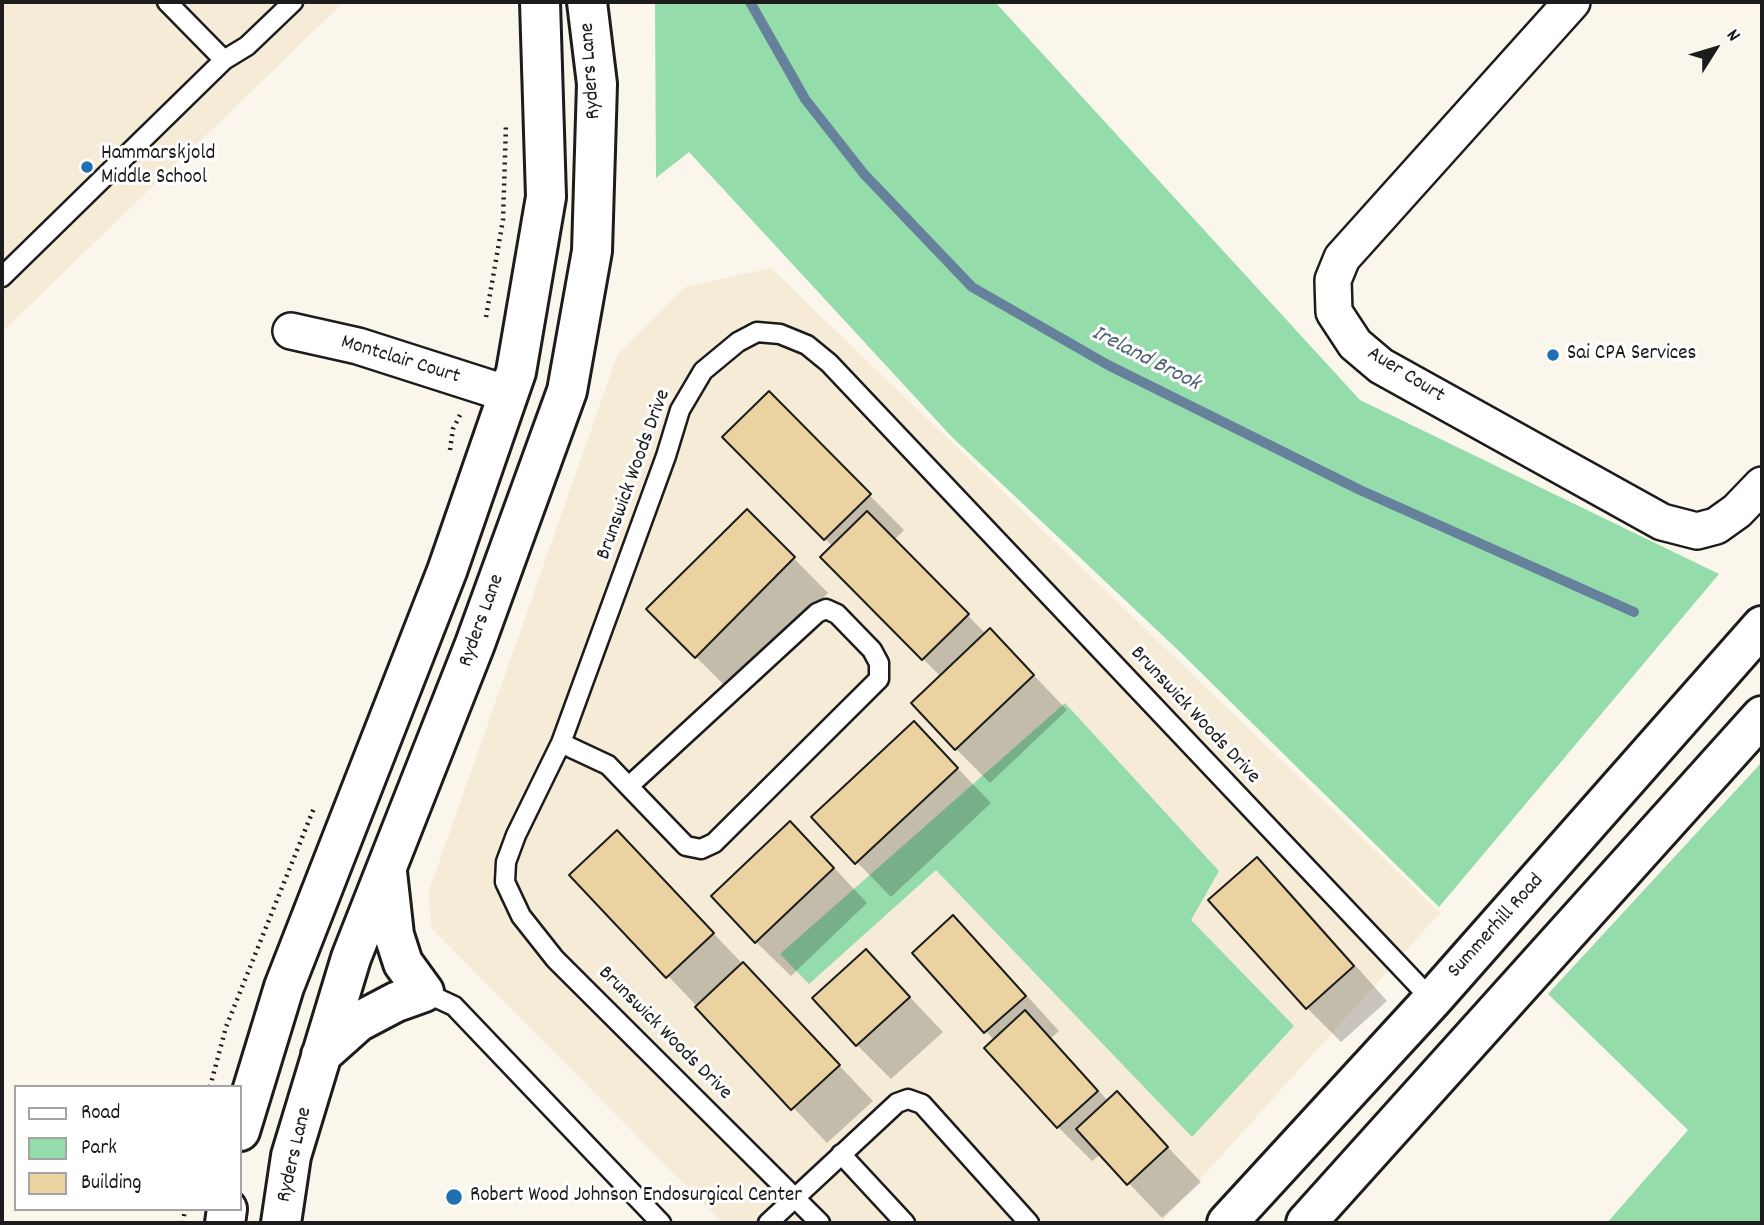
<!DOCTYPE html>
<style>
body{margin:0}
#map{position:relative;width:1764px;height:1225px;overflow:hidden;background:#fbf6ec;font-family:Dekko,sans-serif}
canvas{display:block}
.frame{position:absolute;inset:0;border:4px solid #1c1c1c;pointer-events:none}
.legend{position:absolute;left:14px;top:1085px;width:228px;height:126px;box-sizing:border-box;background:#fff;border:2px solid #a4a4a4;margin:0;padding:9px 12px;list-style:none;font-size:21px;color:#1c1c1c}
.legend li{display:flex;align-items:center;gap:14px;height:35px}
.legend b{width:35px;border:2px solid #a4a4a4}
.north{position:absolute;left:1680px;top:14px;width:70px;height:70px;-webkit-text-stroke:5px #fff;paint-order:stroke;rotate:53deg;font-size:19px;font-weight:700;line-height:28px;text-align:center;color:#1c1c1c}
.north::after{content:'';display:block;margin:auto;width:24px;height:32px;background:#1c1c1c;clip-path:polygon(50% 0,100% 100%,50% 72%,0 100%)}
</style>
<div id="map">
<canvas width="1764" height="1225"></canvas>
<div class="frame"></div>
<ul class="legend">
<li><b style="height:9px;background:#fff"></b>Road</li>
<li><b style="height:19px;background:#95dcab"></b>Park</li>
<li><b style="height:19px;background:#ebd2a1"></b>Building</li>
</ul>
<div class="north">N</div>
</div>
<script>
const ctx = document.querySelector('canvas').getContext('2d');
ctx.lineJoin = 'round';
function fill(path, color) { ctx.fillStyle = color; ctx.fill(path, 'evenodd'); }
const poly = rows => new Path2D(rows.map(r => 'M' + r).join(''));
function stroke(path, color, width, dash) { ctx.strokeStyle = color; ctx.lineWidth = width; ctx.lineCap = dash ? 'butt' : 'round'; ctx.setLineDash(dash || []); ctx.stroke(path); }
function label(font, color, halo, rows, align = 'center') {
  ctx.font = font + ' Dekko,sans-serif'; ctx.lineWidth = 6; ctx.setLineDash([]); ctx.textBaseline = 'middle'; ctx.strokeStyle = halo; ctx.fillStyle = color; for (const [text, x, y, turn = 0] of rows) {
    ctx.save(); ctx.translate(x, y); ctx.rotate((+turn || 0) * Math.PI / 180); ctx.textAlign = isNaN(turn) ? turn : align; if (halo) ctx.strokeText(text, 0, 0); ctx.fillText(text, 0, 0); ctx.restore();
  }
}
fill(poly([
 [2,2,344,2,2,332],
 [771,268,1440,913,1161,1223,723,1223,432,929,428,894,617,356,685,287]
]), '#f6ebd6');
fill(poly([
 [655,2,995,2,1360,400,1719,574,1439,907,1179,651,951,436,689,152,656,178],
 [1065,703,1219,871,1191,920,1294,1026,1192,1137,936,870,809,984,780,954],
 [1762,762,1762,1223,1607,1223,1688,1130,1548,994]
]), '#95dcab');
fill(poly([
 [769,394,904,530,894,540,986,634,1024,665,1067,710,990,783,956,749,941,677,823,557,833,547,725,437],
 [747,511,828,593,730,691,648,609],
 [914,723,991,803,891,897,814,818],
 [617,832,873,1101,827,1143,572,875],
 [825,858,867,903,791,976,756,942],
 [1257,859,1291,893,1387,1001,1341,1042,1307,1008],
 [953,917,987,952,1059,1031,1051,1038,1108,1101,1117,1094,1201,1182,1162,1218,1101,1154,1092,1161,1058,1127,995,1041,914,953],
 [866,951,943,1032,891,1079,857,1045]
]), '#0003');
stroke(poly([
 [750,2,805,99,864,174,972,287,1108,365,1360,490,1634,612]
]), '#66819c', 10);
const building = poly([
 [769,391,871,494,824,540,722,437,769,391],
 [747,509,795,557,695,658,646,609,747,509],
 [867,511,969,614,922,660,820,557,867,511],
 [990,628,1034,675,955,750,911,703,990,628],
 [914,721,958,768,855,864,811,817,914,721],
 [790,821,834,868,755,943,711,896,790,821],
 [617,830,714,933,666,978,569,875,617,830],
 [1257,857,1354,966,1306,1009,1208,900,1257,857],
 [953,915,1026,996,984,1033,912,953,953,915],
 [866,949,910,997,856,1046,812,998,866,949],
 [743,962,840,1065,791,1110,695,1007,743,962],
 [1025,1010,1098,1091,1057,1128,984,1048,1025,1010],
 [1117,1091,1168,1147,1127,1185,1076,1129,1117,1091]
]);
fill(building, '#ebd2a1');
stroke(building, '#1c1c1c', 2);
const lane = poly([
 [224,60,247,46,293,2],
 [2,277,224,60,167,2],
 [561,743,608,765,686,846,701,849,714,843,879,679,879,663,872,650,837,614,826,609,817,613,629,786],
 [424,992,454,1006,661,1223],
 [841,1154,905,1223],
 [768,1223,897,1103,908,1099,922,1104,1029,1223],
 [820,1223,555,959,521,916,505,882,506,862,516,835,561,743,666,456,680,410,703,371,738,342,757,332,780,334,807,345,829,363,1432,1000]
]);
const street = poly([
 [1572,2,1342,258,1333,280,1334,312,1355,344,1381,366,1662,522,1697,531,1716,526,1737,511,1762,485],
 [291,331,358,346,508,394]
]);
const secondary = poly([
 [321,1055,358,1022,396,1002,424,992,403,963,394,935,387,872],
 [240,1131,284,987,447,571,516,372,546,197,540,2],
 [225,1223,227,1209],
 [281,1223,291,1156,351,958,475,644,567,391,592,251,597,84,587,2],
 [1227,1223,1432,1000,1762,626],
 [1306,1223,1762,716]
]);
stroke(lane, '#1c1c1c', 23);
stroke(street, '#1c1c1c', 40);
stroke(secondary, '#1c1c1c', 44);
stroke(poly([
 [486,317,503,220,506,125],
 [450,450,453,429,460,415],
 [210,1087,226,1027,314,808],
 [183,1223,185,1209]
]), '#1c1c1c', 4.5, [2, 5]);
stroke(lane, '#fff', 18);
stroke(street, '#fff', 35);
stroke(secondary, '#fff', 38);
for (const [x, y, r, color] of [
 [87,167,7,"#1f6fb2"],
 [1553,355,7,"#1f6fb2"],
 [454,1197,9,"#1f6fb2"]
]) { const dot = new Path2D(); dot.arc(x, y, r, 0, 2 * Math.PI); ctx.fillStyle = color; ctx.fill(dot); stroke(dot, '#fff', 2.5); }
label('21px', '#1c1c1c', '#fff', [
 ["Ryders Lane",592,71,-94],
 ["Montclair Court",400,361,17],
 ["Auer Court",1405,376,32],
 ["Brunswick Woods Drive",635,475,-70],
 ["Ryders Lane",483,621,-70],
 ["Brunswick Woods Drive",1194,716,47],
 ["Summerhill Road",1497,927,-48],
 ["Brunswick Woods Drive",664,1034,45],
 ["Ryders Lane",296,1155,-77]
]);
label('21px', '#1c1c1c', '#fff', [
 ["Hammarskjold",101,155],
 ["Middle School",101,179],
 ["Sai CPA Services",1567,355],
 ["Robert Wood Johnson Endosurgical Center",470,1197]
], 'left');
label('italic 23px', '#4d6071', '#fff', [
 ["Ireland Brook",1145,360,27]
]);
</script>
